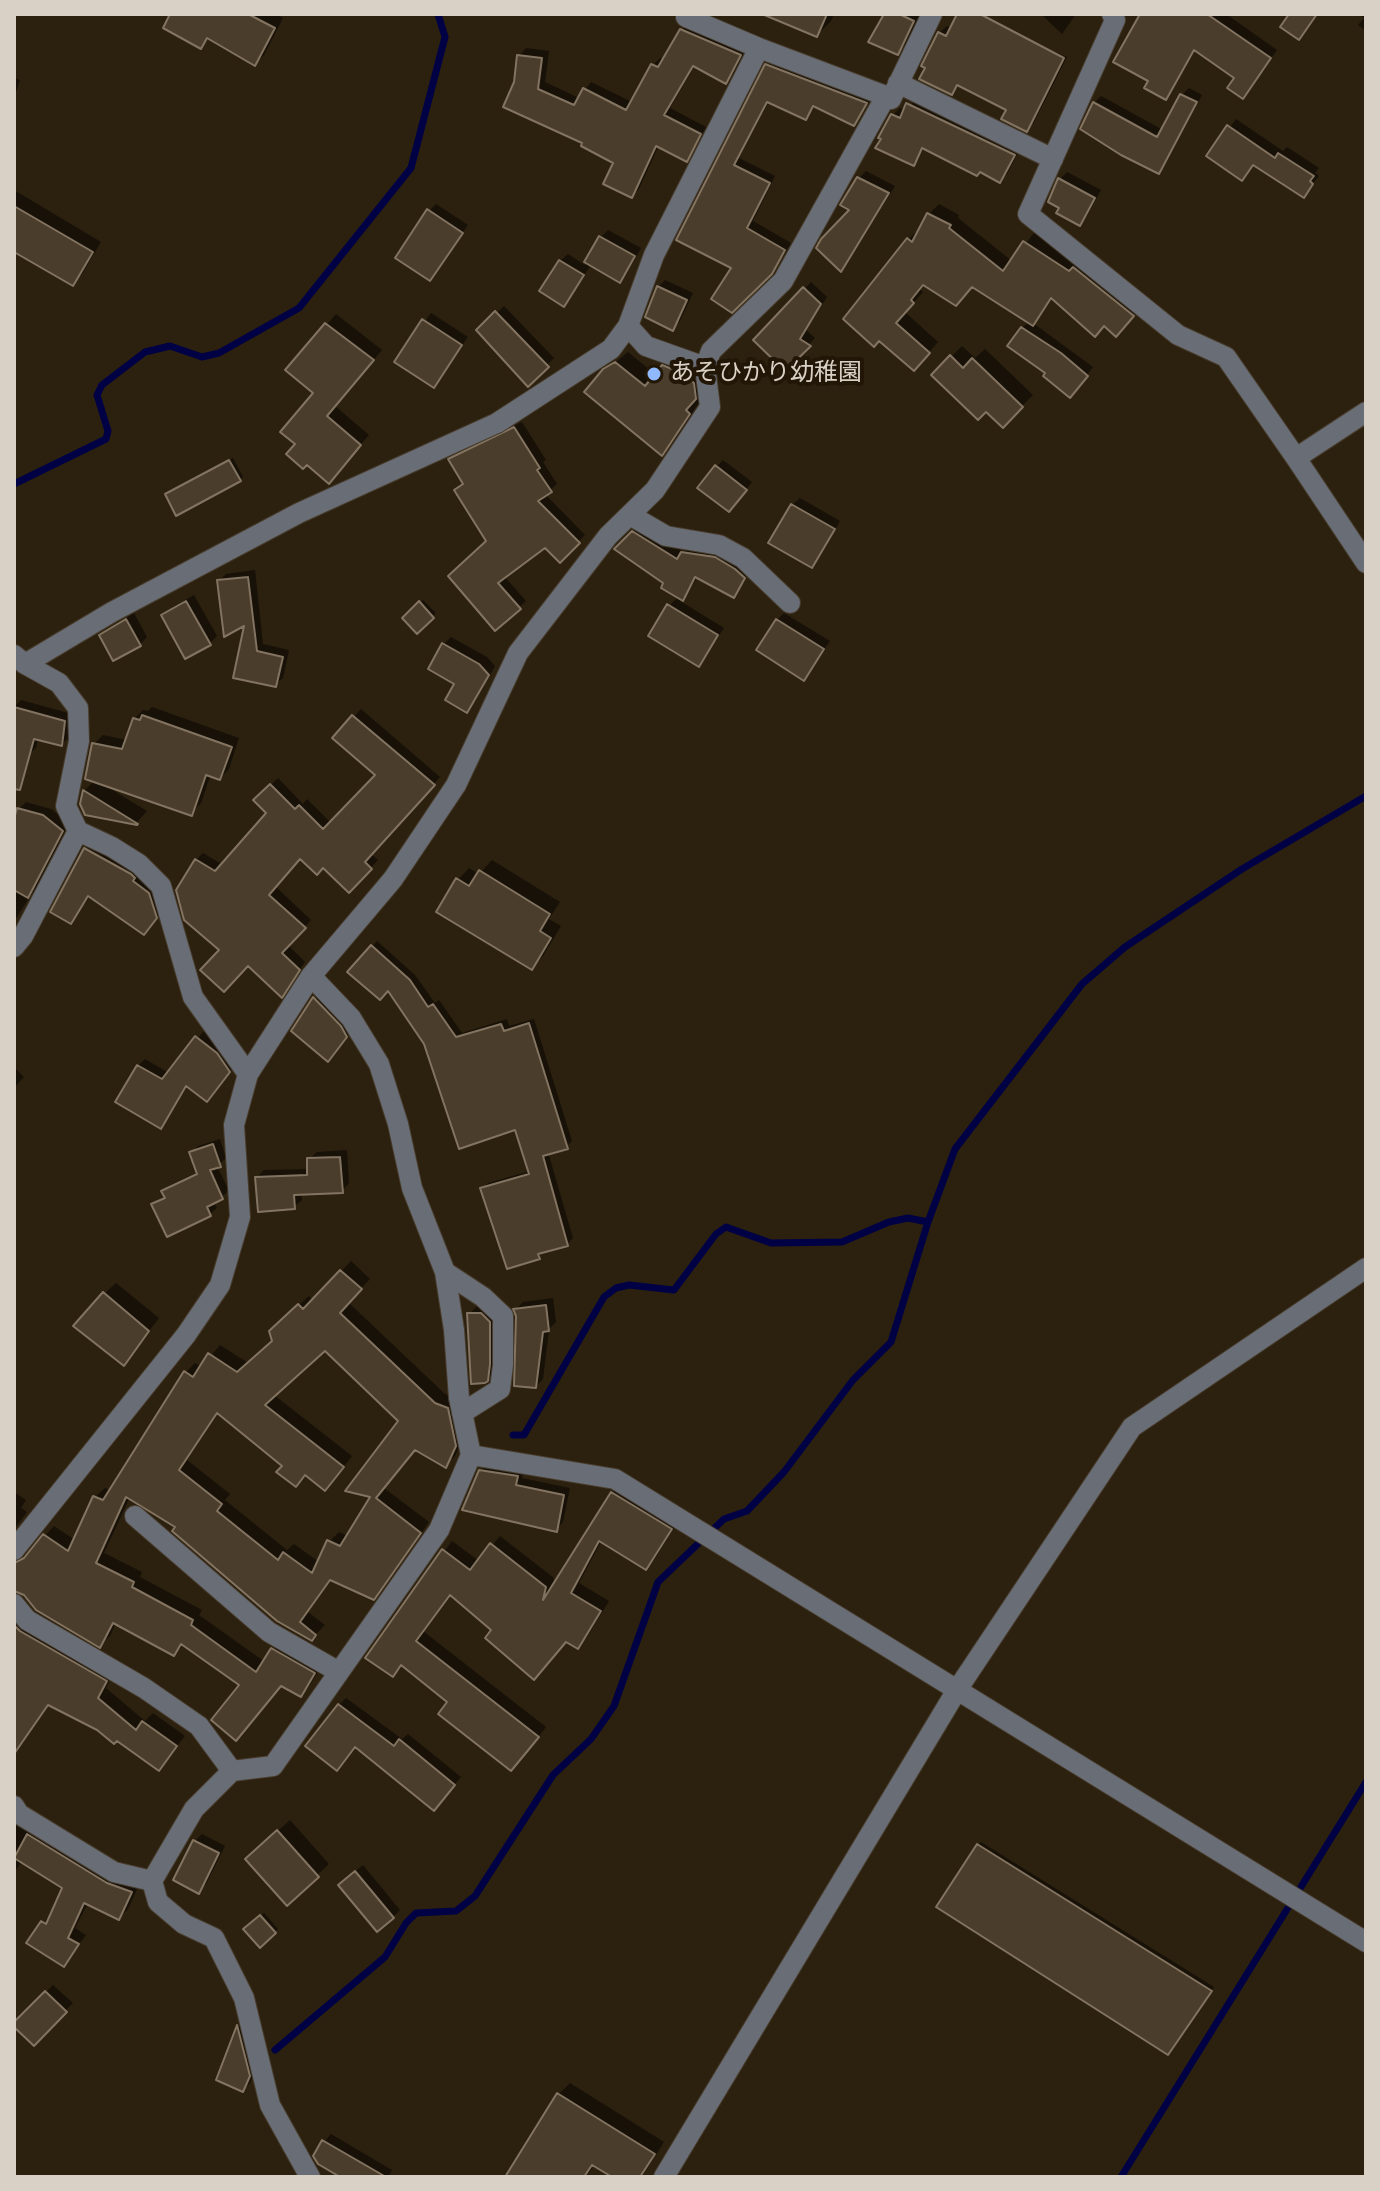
<!DOCTYPE html>
<meta charset="utf-8">
<style>
body{margin:0}
#map{position:relative;width:1380px;height:2191px;overflow:hidden;background:#2c200f;font-family:"Roboto Condensed",sans-serif}
canvas{display:block}
.frame{position:absolute;inset:0;border:16px solid #d9d1c6;pointer-events:none}
</style>
<div id="map">
<canvas width="1380" height="2191"></canvas>
<div class="frame"></div>
</div>
<script>
const ctx = document.querySelector('canvas').getContext('2d');
ctx.lineJoin = 'round';
function fill(path, color) { ctx.fillStyle = color; ctx.fill(path, 'evenodd'); }
const poly = rows => new Path2D(rows.map(r => 'M' + r).join(''));
function stroke(path, color, width, dash) { ctx.strokeStyle = color; ctx.lineWidth = width; ctx.lineCap = dash ? 'butt' : 'round'; ctx.setLineDash(dash || []); ctx.stroke(path); }
function label(font, color, halo, rows, align = 'center') {
  ctx.font = font + ' "Roboto Condensed","Noto Sans JP",sans-serif'; ctx.lineWidth = 8; ctx.setLineDash([]); ctx.textBaseline = 'middle'; ctx.strokeStyle = halo; ctx.fillStyle = color; for (const [text, x, y, turn = 0] of rows) {
    ctx.save(); ctx.translate(x, y); ctx.rotate((+turn || 0) * Math.PI / 180); ctx.textAlign = isNaN(turn) ? turn : align; if (halo) ctx.strokeText(text, 0, 0); ctx.fillText(text, 0, 0); ctx.restore();
  }
}
fill(poly([
 [173,14,275,14,283,18,264,55,255,64,210,37,201,46],
 [767,14,834,14,831,21,817,35],
 [883,14,923,14,911,39,897,53,870,41],
 [962,14,968,14,1067,57,1034,122,1027,129,1009,109,960,84,951,93,927,67,939,33,947,26,952,28],
 [1041,14,1076,14,1062,34],
 [1145,14,1226,14,1277,50,1250,89,1196,49,1172,90,1165,98,1150,81],
 [1359,14,1366,14,1366,31,1358,25,1364,18],
 [689,23,747,47,733,74,726,81,695,65,670,108,706,127,693,152,686,159,659,145,639,189,632,196,616,162,585,142,516,83,519,56,526,48,549,51,545,82,579,98,591,82,632,102,653,65,660,58,665,60,682,30],
 [774,58,873,96,854,124,815,105,806,117,769,101,739,158,775,176,753,221,791,243,778,264,732,310,734,267,679,239,767,65],
 [14,78,20,80,14,98],
 [1189,88,1202,95,1165,165,1158,171,1094,103,1101,96,1163,130,1182,95],
 [917,97,1021,147,1007,174,1000,181,925,147,913,163,893,115,900,108,906,111],
 [1236,119,1283,151,1287,147,1319,168,1315,173,1319,176,1303,195,1254,163,1208,156],
 [866,171,895,186,848,262,841,269,859,178],
 [1067,172,1101,190,1087,216,1079,223,1060,179],
 [14,190,101,242,82,274,72,284,14,250],
 [436,204,468,225,430,278,429,211],
 [939,204,959,215,958,218,1012,261,1034,233,1142,305,1126,325,1105,324,1053,297,1033,323,1093,367,1077,388,1022,328,1030,321,973,285,924,283,919,289,923,292,905,312,938,342,923,359,880,338,908,240,918,230,920,231,929,214],
 [608,230,641,248,627,273,619,281,591,265,564,304,560,261,568,254,585,265,601,237],
 [665,280,693,293,680,321,673,328,658,287],
 [811,282,827,297,806,330,815,338,785,369,756,340],
 [504,306,554,358,528,384,479,330],
 [431,313,468,337,434,386,397,361],
 [336,314,382,350,335,406,369,435,338,471,307,463,297,444,316,393,288,370],
 [962,346,975,358,985,349,1033,395,1003,425,986,409,933,375],
 [628,352,656,375,675,355,691,361,706,386,696,398,700,401,673,442,662,454,605,371],
 [522,422,546,460,543,462,557,484,545,494,585,535,560,560,545,545,504,576,526,601,496,628,488,541,457,490,464,483,451,460,458,453],
 [233,458,243,477,240,480,170,492],
 [723,460,752,482,736,503,716,467],
 [800,498,840,521,819,558,812,566,792,505],
 [640,525,684,552,690,545,718,551,751,570,733,596,698,576,689,591,680,601,724,628,699,664,669,606,679,596,666,583,617,549],
 [255,570,263,644,289,650,283,678,275,685,235,676,247,622,219,581,226,574],
 [194,595,217,636,210,643,186,656,163,616,170,609],
 [423,600,436,613,417,631,404,618],
 [134,613,147,637,140,644,101,635],
 [784,613,830,641,804,678,777,620],
 [451,637,487,657,495,666,474,703,467,710,444,644],
 [21,700,72,714,69,737,62,744,38,738,36,748,28,755,14,751,14,707],
 [152,707,239,738,229,769,220,778,211,774,201,803,192,812,106,786,147,811,137,822,86,814,82,804,84,791,95,780,94,744,103,735,127,740,134,719,143,710,148,711],
 [361,709,440,777,371,854,378,860,349,890,323,865,301,857,275,886,311,920,288,945,305,962,281,995,248,964,222,950,196,860,203,853,223,865,269,813,256,800,278,778,303,804,307,799,332,824,378,775,335,738],
 [26,802,51,809,69,823,35,889,14,921,14,827,19,809],
 [95,839,141,865,166,906,144,932,91,895,71,922,85,849],
 [492,860,560,902,549,919,561,926,543,956,532,968,458,880,469,868,479,874],
 [377,941,415,975,435,1003,439,1000,462,1033,507,1019,509,1026,534,1019,572,1141,566,1147,548,1152,573,1238,567,1244,544,1250,539,1257,483,1188,488,1183,530,1171,516,1127,426,1043,388,989,350,972],
 [321,991,353,1028,335,1053,294,1031],
 [204,1031,224,1046,236,1063,214,1092,188,1085,168,1119,160,1126,138,1066,145,1059,169,1073],
 [14,1067,24,1077,14,1088],
 [220,1139,226,1158,217,1166,229,1191,214,1202,217,1208,210,1214,154,1205,166,1196,164,1192,170,1185,198,1172,192,1152,198,1146],
 [347,1150,349,1183,342,1191,301,1192,302,1200,294,1207,257,1177,264,1170,309,1169,309,1159,317,1152],
 [351,1261,370,1279,348,1302,445,1394,457,1399,465,1435,455,1456,446,1465,416,1448,384,1488,429,1522,383,1588,373,1598,332,1578,308,1612,325,1625,311,1639,178,1527,130,1497,104,1553,142,1572,140,1577,202,1610,199,1615,265,1662,282,1639,323,1663,310,1685,300,1695,282,1684,242,1685,184,1644,174,1654,116,1623,110,1636,100,1645,20,1590,14,1589,14,1585,45,1536,54,1526,75,1540,95,1497,105,1488,112,1491,186,1372,195,1363,202,1367,220,1345,248,1363,274,1341,281,1321,309,1296,314,1301],
 [325,1348,401,1420,373,1496,348,1536,339,1532,329,1542,319,1562,294,1544,287,1550,225,1500,230,1494,187,1460,219,1412,285,1465,306,1474,334,1479,352,1456,274,1395],
 [116,1283,159,1318,124,1363,104,1294],
 [553,1298,556,1322,549,1329,543,1379,536,1386,516,1309,523,1302],
 [476,1307,489,1307,496,1314,494,1372,487,1380,469,1314],
 [488,1463,524,1469,522,1478,570,1488,563,1522,556,1530,481,1471],
 [621,1484,679,1520,655,1559,646,1568,602,1540,579,1583,609,1601,587,1637,578,1646,567,1640,494,1629,452,1593,423,1631,546,1727,520,1760,403,1664,393,1674,368,1658,452,1541,479,1561,500,1536,554,1578,552,1590,612,1493],
 [14,1492,26,1500,21,1508,27,1512,14,1529],
 [14,1605,114,1672,106,1688,145,1721,153,1713,185,1736,159,1768,98,1728,50,1704,21,1741,14,1736],
 [346,1698,402,1739,408,1734,461,1777,441,1801,339,1705],
 [14,1808,140,1883,128,1909,119,1918,88,1903,75,1928,86,1935,64,1965,29,1943,51,1913,65,1887,22,1861,14,1873],
 [290,1820,329,1864,287,1903,259,1848],
 [202,1834,225,1846,206,1884,199,1891,195,1841],
 [981,1842,1214,1987,1170,2049,978,1845],
 [363,1865,400,1910,393,1917,347,1878],
 [264,1913,278,1929,260,1945,246,1929],
 [53,1985,73,2003,34,2043,15,2024],
 [245,2020,256,2068,250,2083,243,2090,219,2079,239,2026],
 [570,2083,664,2142,642,2177,616,2177,595,2164,586,2177,503,2177,516,2164,559,2094],
 [331,2134,392,2170,388,2177,344,2177,324,2142]
]), '#0007');
stroke(poly([
 [14,484,106,439,108,431,97,395,102,385,145,352,170,346,202,357,219,353,299,308,411,168,445,37,438,14],
 [513,1435,524,1435,604,1297,616,1288,629,1285,674,1290,716,1234,726,1227,771,1243,842,1242,889,1222,908,1218,928,1222],
 [275,2050,385,1957,406,1923,416,1913,456,1911,475,1896,553,1775,591,1739,614,1706,658,1582,724,1519,747,1511,784,1472,853,1380,891,1342,928,1222,955,1149,1082,984,1125,947,1242,869,1366,796],
 [1121,2177,1366,1782]
]), '#000045', 7);
const building = poly([
 [170,14,248,14,275,28,255,66,207,38,201,49,163,28,170,14],
 [762,14,827,14,817,37,762,14],
 [884,14,899,14,914,21,898,55,868,42,884,14],
 [957,14,980,14,1064,58,1027,132,1001,119,1006,110,957,85,952,95,919,79,925,68,921,66,938,32,946,36,957,14],
 [1140,14,1207,14,1271,58,1243,99,1227,88,1234,78,1194,50,1166,100,1144,88,1148,81,1113,62,1140,14],
 [1289,14,1317,14,1299,40,1280,27,1289,14],
 [680,29,741,55,726,84,693,66,664,115,701,134,687,162,656,146,632,198,603,184,613,163,581,146,582,143,503,107,514,82,517,55,542,58,538,89,574,105,583,88,626,110,651,64,658,67,680,29],
 [765,64,867,103,854,126,813,106,806,120,767,102,734,165,770,183,747,228,785,250,772,274,732,313,711,299,731,268,676,240,765,64],
 [1180,94,1197,102,1159,174,1121,155,1080,129,1093,102,1157,137,1180,94],
 [906,103,1015,155,1000,183,980,172,977,176,922,148,914,166,875,148,881,139,878,138,891,114,900,118,906,103],
 [1227,125,1275,158,1278,153,1314,176,1310,181,1313,184,1304,198,1253,165,1242,181,1206,156,1227,125],
 [857,177,889,193,841,272,816,248,821,239,849,210,840,205,857,177],
 [1058,178,1095,198,1080,226,1056,213,1059,208,1048,202,1058,178],
 [14,206,93,252,73,286,14,252,14,206],
 [427,209,463,233,430,281,395,258,427,209],
 [927,213,951,225,949,228,1003,271,1023,241,1069,271,1073,267,1134,316,1116,337,1104,326,1095,337,1051,298,1033,326,972,287,956,306,923,285,911,300,914,303,896,323,930,353,914,371,879,341,874,347,843,319,907,238,912,242,927,213],
 [599,236,635,256,620,283,584,262,599,236],
 [559,260,584,275,564,307,539,291,559,260],
 [657,286,687,300,673,331,645,317,657,286],
 [803,287,821,304,800,339,811,346,785,371,753,340,803,287],
 [495,311,549,367,528,387,476,330,495,311],
 [422,319,462,345,434,388,394,362,422,319],
 [325,323,374,360,327,416,361,445,329,484,307,465,303,469,286,454,295,444,280,432,313,393,285,370,325,323],
 [1021,327,1061,353,1088,376,1070,398,1043,376,1045,373,1007,346,1021,327],
 [950,355,963,368,972,358,1023,407,1003,428,986,412,978,420,931,375,950,355],
 [615,362,645,386,662,365,680,372,694,383,696,399,686,410,690,414,662,456,584,392,603,369,615,362],
 [514,427,540,468,537,470,552,492,538,501,580,543,560,563,545,548,498,583,521,609,495,631,448,576,486,541,454,490,463,484,448,459,514,427],
 [229,460,241,481,176,516,165,494,229,460],
 [715,465,747,490,729,512,697,488,715,465],
 [791,504,835,529,812,568,768,543,791,504],
 [632,531,677,559,681,552,715,557,735,569,745,578,734,598,695,577,683,601,661,588,663,583,614,549,632,531],
 [248,577,257,651,283,657,276,687,233,678,244,626,224,637,217,580,248,577],
 [186,601,211,645,185,659,161,615,186,601],
 [419,601,434,618,417,634,402,618,419,601],
 [667,604,718,635,699,667,648,636,667,604],
 [126,619,141,646,113,661,99,635,126,619],
 [776,619,824,649,804,681,756,650,776,619],
 [442,643,479,664,489,675,467,713,445,700,454,684,428,669,442,643],
 [14,707,65,721,62,746,34,739,20,790,14,789,14,707],
 [142,715,232,747,220,780,206,775,192,816,85,779,92,743,122,749,133,718,140,720,142,715],
 [352,715,435,785,365,862,372,869,349,893,323,868,317,875,300,859,269,895,306,928,282,953,300,970,282,998,248,966,224,992,200,970,219,950,184,920,176,890,195,859,215,871,266,813,253,800,270,784,295,809,299,805,323,829,375,775,332,738,352,715],
 [83,790,138,824,137,825,85,815,80,804,83,790],
 [17,808,43,815,63,831,28,898,14,890,14,819,17,808],
 [84,848,131,874,135,878,133,881,149,893,157,918,144,935,88,896,71,924,50,912,84,848],
 [479,870,550,914,540,931,551,938,532,970,436,912,456,878,469,886,479,870],
 [371,945,410,980,428,1007,433,1004,456,1037,501,1024,504,1031,529,1023,568,1149,543,1156,568,1246,538,1254,540,1259,507,1269,480,1188,529,1174,515,1130,459,1149,424,1044,388,991,380,1000,347,972,371,945],
 [313,997,341,1026,347,1037,328,1062,291,1031,313,997],
 [195,1036,217,1053,230,1072,207,1102,186,1086,161,1129,115,1102,137,1065,162,1079,195,1036],
 [213,1144,221,1167,210,1170,223,1199,207,1207,211,1216,167,1237,151,1204,165,1198,161,1191,197,1174,189,1152,213,1144],
 [340,1157,343,1193,294,1195,295,1209,258,1212,255,1177,307,1175,307,1158,340,1157],
 [340,1270,362,1289,340,1313,435,1403,448,1408,456,1446,446,1468,415,1450,376,1498,421,1533,374,1600,330,1580,300,1622,316,1635,312,1641,277,1621,172,1531,175,1527,126,1497,96,1563,134,1582,132,1587,193,1620,191,1625,256,1672,271,1648,315,1673,301,1697,281,1686,236,1741,211,1720,239,1685,181,1644,174,1656,113,1623,100,1648,36,1610,24,1595,14,1591,14,1563,24,1558,43,1534,68,1551,93,1496,103,1500,184,1371,193,1377,208,1353,237,1372,272,1341,269,1331,298,1304,303,1309,340,1270],
 [325,1351,398,1421,345,1491,370,1497,340,1546,327,1540,312,1573,283,1552,278,1560,217,1511,222,1504,179,1470,217,1413,282,1466,276,1472,296,1487,305,1475,325,1491,344,1467,265,1405,325,1351],
 [103,1292,149,1331,124,1366,73,1326,103,1292],
 [546,1305,549,1331,543,1332,536,1388,514,1386,516,1316,513,1309,546,1305],
 [467,1313,481,1313,490,1322,490,1364,488,1381,485,1383,471,1384,467,1313],
 [479,1470,518,1476,516,1485,564,1495,557,1532,462,1510,479,1470],
 [611,1492,672,1529,646,1570,599,1541,571,1593,601,1611,578,1649,566,1642,534,1680,485,1638,491,1630,450,1595,416,1641,539,1737,511,1771,438,1714,447,1702,401,1665,393,1677,365,1658,442,1549,470,1570,490,1543,546,1587,543,1600,611,1492],
 [14,1625,20,1631,107,1681,98,1698,136,1730,142,1721,177,1746,159,1771,117,1741,114,1744,97,1730,48,1705,14,1754,14,1625],
 [338,1704,394,1746,399,1739,455,1785,434,1811,355,1747,337,1771,305,1746,338,1704],
 [277,1830,319,1877,287,1906,245,1859,277,1830],
 [27,1834,107,1883,132,1892,119,1920,84,1903,68,1938,79,1944,64,1967,26,1943,41,1921,46,1924,62,1888,14,1858,27,1834],
 [193,1840,219,1853,199,1894,173,1880,193,1840],
 [977,1844,1212,1991,1168,2055,936,1907,977,1844],
 [355,1871,394,1918,377,1932,338,1885,355,1871],
 [260,1915,276,1933,260,1948,243,1929,260,1915],
 [45,1991,67,2012,34,2046,14,2027,14,2022,45,1991],
 [237,2025,250,2076,243,2092,216,2080,237,2025],
 [557,2093,655,2154,640,2177,612,2177,592,2165,584,2177,505,2177,557,2093],
 [322,2140,386,2177,340,2177,318,2164,313,2156,322,2140]
]);
fill(building, '#4b3d2b');
stroke(building, '#837461', 2);
const minor = poly([
 [687,14,686,17,759,48],
 [1112,14,1115,20,1028,214,1178,335,1226,357,1296,458],
 [898,83,1053,159],
 [628,326,646,346,705,367],
 [1366,412,1296,458,1366,563],
 [630,515,666,536,719,545,743,558,790,603],
 [14,655,25,664,59,683,78,708,79,741,66,806,78,831,23,936,14,947],
 [25,664,112,612,299,513,497,423,611,349,628,326,654,255,759,48,886,96],
 [78,831,112,847,139,864,161,886,193,997,248,1074],
 [445,1272,483,1297,503,1316,503,1365,500,1389,462,1413],
 [471,1455,615,1479,1366,1942],
 [135,1516,269,1632,339,1672],
 [14,1550,186,1335,220,1285,240,1217,234,1125,248,1074,311,976,393,879,456,785,518,653,608,536,655,490,710,407,705,367,711,351,783,281,886,96,891,99,932,14],
 [14,1604,27,1620,144,1688,199,1726,232,1771],
 [14,1806,19,1814,114,1872,152,1881],
 [310,2177,270,2105,244,1998,214,1938,184,1924,158,1902,152,1881,194,1809,232,1771,273,1766,439,1530,471,1455,459,1398,454,1330,445,1272,412,1188,398,1124,379,1064,351,1018,311,976],
 [664,2177,957,1690,1132,1427,1366,1268]
]);
stroke(minor, '#483c2c', 22);
stroke(minor, '#686d76', 20);
for (const [x, y, r, color] of [
 [654,374,8,"#8fb8fd"]
]) { const dot = new Path2D(); dot.arc(x, y, r, 0, 2 * Math.PI); ctx.fillStyle = color; ctx.fill(dot); stroke(dot, '#221606', 3); }
label('24px', '#d9d1c6', '#221606', [
 ["あそひかり幼稚園",670,374]
], 'left');
</script>
